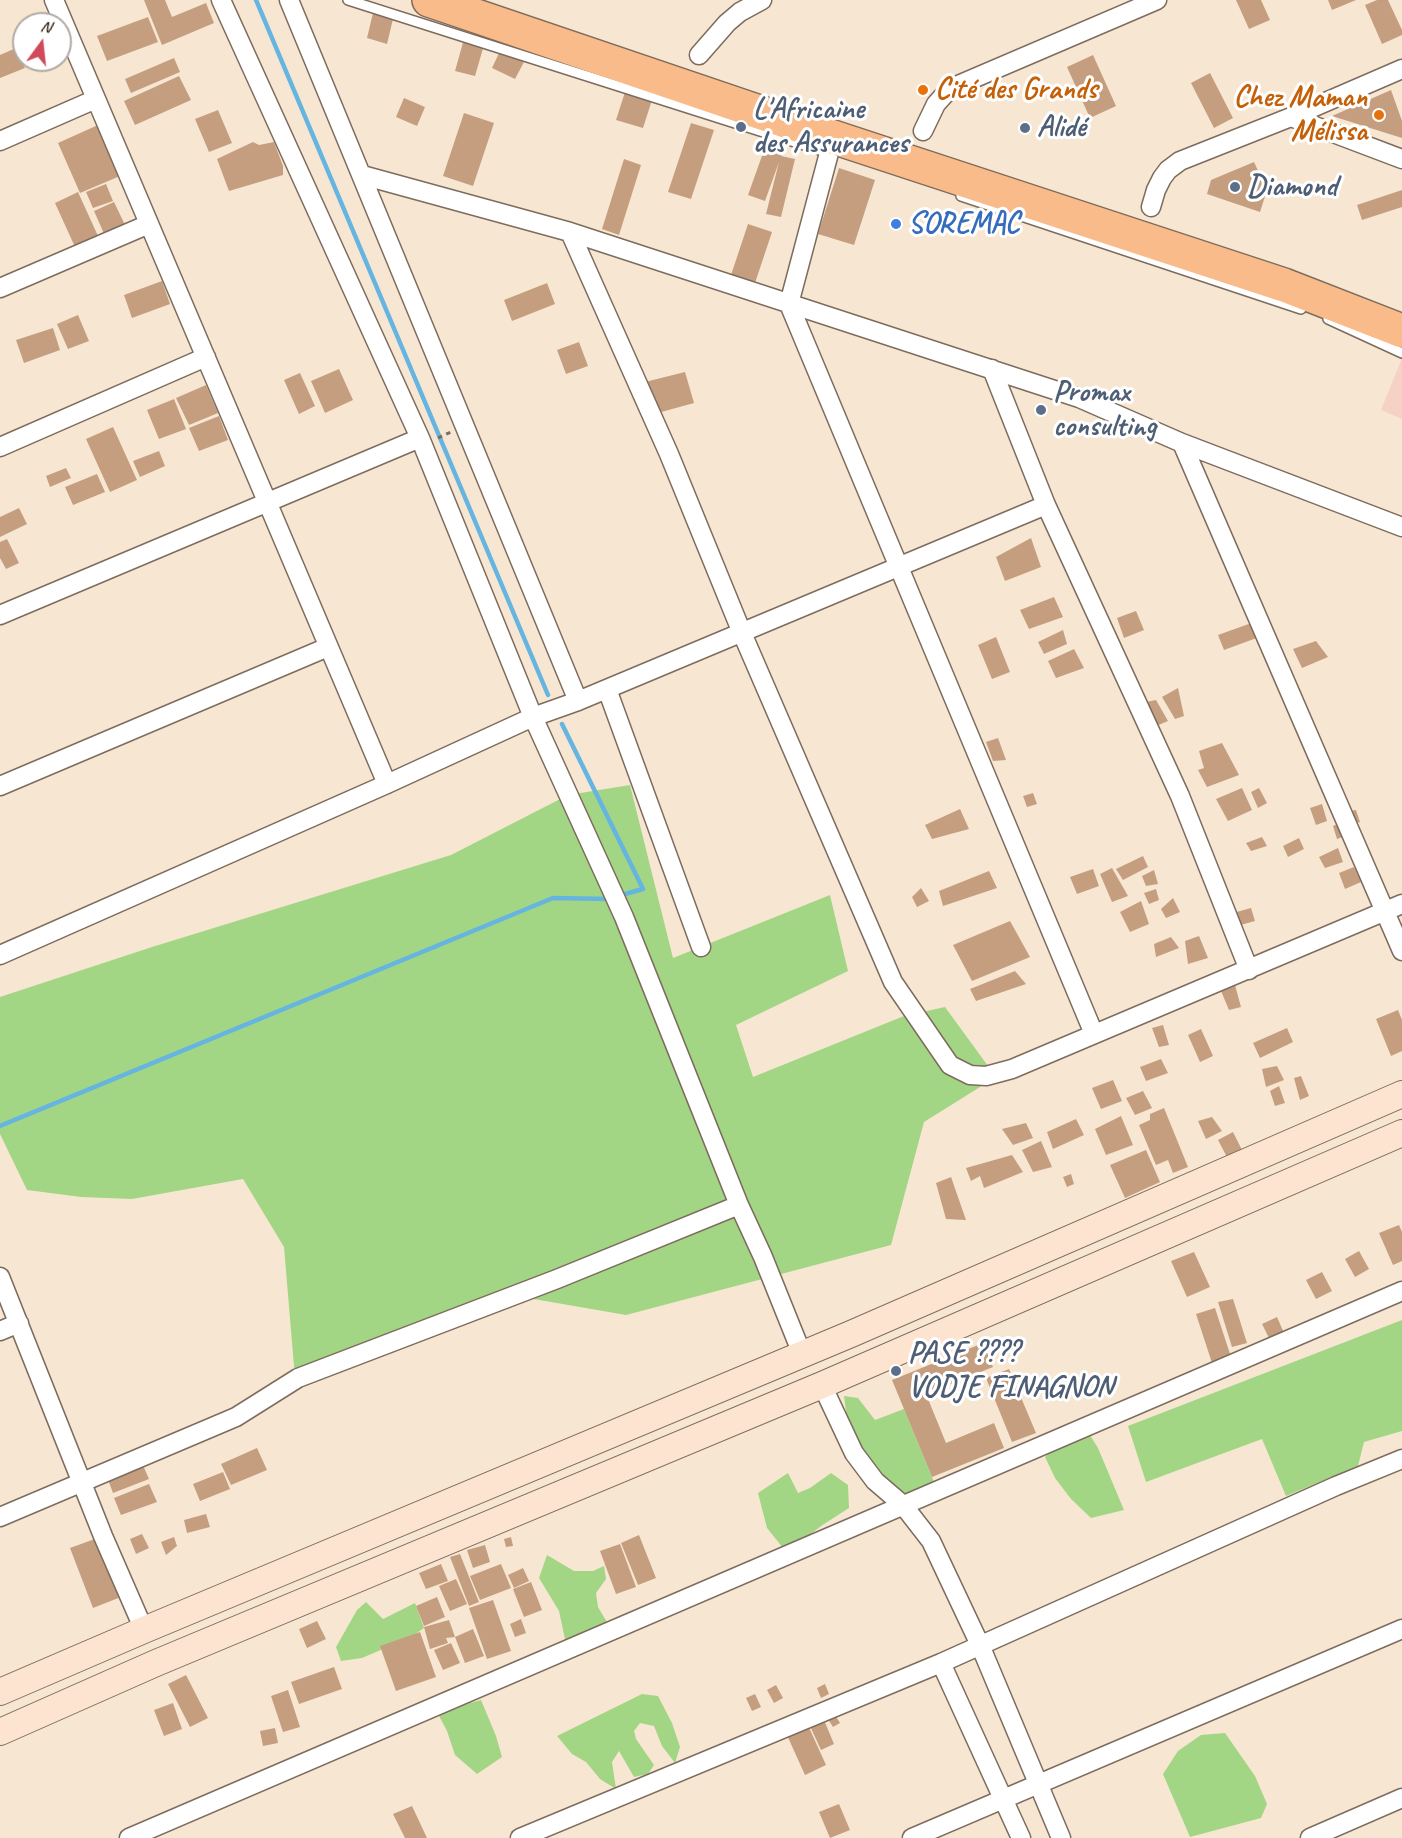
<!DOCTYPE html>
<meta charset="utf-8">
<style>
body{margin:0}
#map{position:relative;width:1402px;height:1838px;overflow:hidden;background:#f7e7d2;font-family:Caveat,sans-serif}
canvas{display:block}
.north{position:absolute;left:12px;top:12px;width:60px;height:60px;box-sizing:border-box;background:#fff;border:2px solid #b1aaa5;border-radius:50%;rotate:15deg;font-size:16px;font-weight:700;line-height:24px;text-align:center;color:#3b2a1e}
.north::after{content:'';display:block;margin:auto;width:21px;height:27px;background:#d1495b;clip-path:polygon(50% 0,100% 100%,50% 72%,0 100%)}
</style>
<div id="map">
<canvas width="1402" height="1838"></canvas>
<div class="north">N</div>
</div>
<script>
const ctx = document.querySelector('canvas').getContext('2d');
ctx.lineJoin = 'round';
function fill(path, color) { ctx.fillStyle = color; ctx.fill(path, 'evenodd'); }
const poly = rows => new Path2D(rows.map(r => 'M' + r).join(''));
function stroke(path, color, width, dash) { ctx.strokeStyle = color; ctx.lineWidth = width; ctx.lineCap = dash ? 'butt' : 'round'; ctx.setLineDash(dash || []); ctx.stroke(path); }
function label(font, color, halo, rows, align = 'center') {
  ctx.font = font + ' Caveat,sans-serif'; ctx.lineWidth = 6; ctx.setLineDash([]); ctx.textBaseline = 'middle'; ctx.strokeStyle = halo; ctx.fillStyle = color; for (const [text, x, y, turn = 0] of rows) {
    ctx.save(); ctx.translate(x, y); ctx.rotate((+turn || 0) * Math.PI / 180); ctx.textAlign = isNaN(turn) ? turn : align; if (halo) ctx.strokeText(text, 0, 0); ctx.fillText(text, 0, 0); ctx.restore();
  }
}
fill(poly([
 [1402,358,1402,419,1381,410]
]), '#f6d2c4');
fill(poly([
 [630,785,673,958,830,895,848,971,736,1025,753,1077,904,1016,945,1007,996,1077,924,1122,891,1245,626,1315,499,1293,295,1378,284,1247,243,1179,132,1199,81,1197,27,1190,0,1134,0,997,152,947,451,855,568,795],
 [1402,1320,1402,1431,1364,1442,1358,1466,1286,1496,1262,1439,1146,1482,1128,1426],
 [844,1396,858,1398,875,1420,904,1409,934,1482,922,1500,898,1500,879,1486,848,1426],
 [1074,1430,1088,1432,1098,1448,1124,1510,1091,1518,1071,1499,1055,1478,1045,1457],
 [788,1473,798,1493,810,1488,831,1473,848,1485,849,1508,821,1526,787,1553,767,1528,758,1493],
 [547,1555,574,1571,593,1571,604,1566,606,1579,596,1593,598,1607,611,1629,566,1644,559,1611,539,1578],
 [366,1602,383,1619,415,1603,424,1628,411,1637,362,1658,341,1661,336,1647,357,1610],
 [642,1694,658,1696,672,1723,680,1747,675,1763,662,1746,654,1726,640,1723,634,1731,636,1739,654,1765,648,1774,634,1777,619,1751,612,1762,616,1789,600,1779,586,1762,572,1754,557,1736],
 [481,1700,496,1736,502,1757,477,1774,455,1755,447,1731,437,1712],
 [1225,1733,1255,1776,1267,1804,1261,1818,1190,1837,1163,1774,1178,1751,1201,1735]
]), '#a2d685');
stroke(poly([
 [256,0,548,695],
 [562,724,643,889,618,896],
 [0,1126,553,898,610,899]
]), '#66b4e0', 4.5);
fill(poly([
 [144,0,165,0,172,17,206,3,214,23,162,45],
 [1236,0,1261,0,1270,20,1249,29],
 [1328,0,1356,0,1332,10],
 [1377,0,1388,0,1402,30,1402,35,1382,44,1365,5],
 [373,13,393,19,387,44,367,38],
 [148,17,158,42,107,61,97,36],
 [464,39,484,45,475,76,455,71],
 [16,48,25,68,0,78,0,55],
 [500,51,524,62,515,79,492,68],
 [1093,55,1116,106,1090,118,1067,67],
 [174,58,180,72,131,93,125,79],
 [1210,73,1233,118,1214,128,1191,83],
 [179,76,191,100,135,125,124,101],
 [1391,90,1402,121,1402,138,1332,116],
 [625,92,652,100,643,128,616,120],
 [404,98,425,107,417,126,396,117],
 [218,110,232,143,209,152,195,119],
 [464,113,494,123,473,186,443,176],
 [691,123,714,130,691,199,668,192],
 [98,125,120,176,80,193,58,143],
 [768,139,785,145,781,156,795,159,781,217,766,214,779,162,765,201,748,195],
 [253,142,259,145,274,142,283,166,283,175,229,191,217,159],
 [624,159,641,165,619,235,602,229],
 [1254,162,1267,190,1260,212,1207,194,1211,180],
 [839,168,875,180,854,245,818,234],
 [106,184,113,201,93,208,86,192],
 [1402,190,1402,207,1362,220,1357,205],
 [78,192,98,236,75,247,55,203],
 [114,202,126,227,105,236,94,211],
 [748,224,772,232,755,283,731,275],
 [162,281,170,304,132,318,124,295],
 [547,283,555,304,512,321,504,300],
 [78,315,89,341,68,349,57,324],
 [53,328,60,350,24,363,16,340],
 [579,342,588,366,566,374,557,350],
 [339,369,353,400,325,413,311,381],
 [685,372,694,403,654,414,645,382],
 [300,373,315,406,299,414,284,380],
 [206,385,218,413,189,425,176,398],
 [174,399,186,429,159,439,147,410],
 [219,416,228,440,199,451,189,428],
 [113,427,137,480,110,492,86,439],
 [159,451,165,466,140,477,133,461],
 [66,468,71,478,50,487,46,476],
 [97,474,105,492,73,505,65,487],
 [19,508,27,524,0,537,0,517],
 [1031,538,1041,567,1005,581,996,557],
 [7,539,19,563,6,569,0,558,0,542],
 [1054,597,1063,617,1029,629,1020,610],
 [1136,611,1144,630,1124,638,1117,618],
 [1257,621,1262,636,1224,650,1218,635],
 [1063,630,1067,644,1044,654,1038,642],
 [996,637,1010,672,992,679,978,645],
 [1316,641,1328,657,1302,668,1293,649],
 [1074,649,1084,668,1056,678,1048,661],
 [1178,688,1184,716,1175,719,1162,697],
 [1156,700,1168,721,1156,726,1146,702],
 [998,738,1006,760,993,761,986,742],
 [1222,743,1239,775,1207,787,1198,770,1204,768,1199,751],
 [1242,788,1252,810,1228,821,1216,799],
 [1259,788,1267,803,1258,808,1251,792],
 [1033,793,1037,804,1027,807,1023,796],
 [1322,804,1327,821,1316,825,1310,808],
 [960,809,969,829,932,839,925,825],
 [1356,810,1360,822,1353,824,1350,811],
 [1340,823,1345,836,1337,839,1333,826],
 [1262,837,1267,846,1251,851,1246,843],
 [1299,838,1304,849,1288,857,1283,846],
 [1338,848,1343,862,1325,868,1319,857],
 [1143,856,1148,867,1123,880,1116,869],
 [1354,867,1361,882,1345,889,1339,873],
 [1112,868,1128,896,1112,902,1100,874],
 [1093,869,1099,886,1077,894,1070,877],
 [1154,870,1158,884,1146,886,1142,876],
 [989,871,997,888,943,906,939,891],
 [921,888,929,901,917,907,912,897],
 [1156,889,1159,900,1149,904,1144,893],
 [1173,898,1180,912,1166,918,1161,909],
 [1141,901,1149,924,1130,932,1120,912],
 [1251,908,1255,921,1237,926,1233,913],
 [1010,921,1030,957,972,981,953,945],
 [1199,936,1208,958,1188,964,1185,941],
 [1171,937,1179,948,1156,957,1154,944],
 [1015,971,1026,984,976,1001,970,989],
 [1235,985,1241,1007,1229,1010,1221,991],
 [1398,1010,1402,1020,1402,1051,1391,1056,1376,1019],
 [1163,1025,1169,1045,1159,1047,1152,1028],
 [1287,1028,1293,1042,1260,1058,1253,1043],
 [1201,1029,1213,1056,1200,1062,1188,1035],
 [1161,1059,1168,1073,1146,1081,1140,1067],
 [1277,1066,1284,1080,1266,1087,1262,1069],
 [1301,1076,1309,1096,1300,1100,1294,1078],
 [1113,1080,1122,1101,1101,1109,1092,1088],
 [1279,1086,1285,1103,1275,1106,1270,1091],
 [1143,1091,1152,1108,1135,1115,1126,1098],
 [1164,1108,1188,1167,1173,1173,1168,1160,1156,1165,1139,1125,1150,1120,1150,1114],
 [1121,1116,1133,1145,1106,1155,1095,1129],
 [1212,1117,1222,1131,1206,1139,1198,1121],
 [1076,1119,1084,1135,1053,1149,1047,1132],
 [1026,1123,1033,1138,1013,1145,1002,1129],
 [1233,1132,1243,1152,1228,1159,1218,1140],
 [1041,1141,1052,1167,1033,1172,1022,1150],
 [1146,1150,1160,1182,1125,1198,1110,1165],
 [1012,1155,1023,1172,984,1188,980,1176,971,1181,966,1168],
 [1071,1174,1074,1184,1067,1187,1063,1177],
 [951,1177,966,1220,946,1219,936,1183],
 [1399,1225,1402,1232,1402,1261,1393,1265,1379,1233],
 [1359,1251,1369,1269,1355,1277,1345,1259],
 [1194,1252,1210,1287,1187,1297,1171,1261],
 [1322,1272,1332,1291,1316,1299,1306,1280],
 [1233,1299,1247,1343,1232,1347,1218,1302],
 [1215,1308,1231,1357,1212,1363,1196,1314],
 [1277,1317,1284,1333,1270,1340,1262,1324],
 [983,1343,993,1367,926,1394,946,1443,994,1423,1004,1448,932,1477,892,1380],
 [1009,1369,1036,1433,1012,1442,986,1378],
 [257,1448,267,1470,231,1485,221,1464],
 [142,1463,149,1479,113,1493,107,1477],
 [223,1472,230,1489,200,1501,193,1484],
 [149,1484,157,1502,121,1515,114,1498],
 [206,1514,210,1527,187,1533,184,1520],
 [142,1534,149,1548,136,1554,130,1539],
 [639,1535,656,1578,638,1585,621,1543],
 [103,1536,126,1595,93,1608,70,1548],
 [174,1537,177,1546,166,1555,161,1542],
 [511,1537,513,1546,506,1547,504,1539],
 [620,1544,636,1587,616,1594,600,1551],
 [485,1545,490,1562,473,1568,467,1550],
 [460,1554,479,1602,469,1606,450,1557],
 [441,1564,448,1581,426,1589,419,1573],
 [501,1564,511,1588,480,1600,470,1576],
 [523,1568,529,1581,514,1588,508,1575],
 [456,1579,467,1604,450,1611,439,1586],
 [531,1582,542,1610,524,1617,513,1589],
 [437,1597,445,1617,424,1626,416,1606],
 [493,1600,511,1651,487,1659,469,1608],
 [521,1619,526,1633,515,1637,510,1624],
 [449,1620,455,1637,446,1638,448,1643,430,1649,424,1627],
 [317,1621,326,1639,307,1648,299,1629],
 [473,1629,484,1656,465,1663,455,1637],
 [420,1632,436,1677,396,1691,380,1646],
 [451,1643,460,1663,443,1670,434,1650],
 [334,1667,342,1689,299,1704,291,1682],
 [186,1675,208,1718,190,1727,168,1684],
 [825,1684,829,1694,821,1698,817,1688],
 [776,1685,783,1698,774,1703,767,1690],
 [288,1690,300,1727,283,1732,271,1696],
 [755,1694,761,1707,752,1711,746,1698],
 [173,1703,182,1729,164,1736,154,1710],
 [833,1712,840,1723,833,1727,826,1716],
 [824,1720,834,1744,821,1750,810,1726],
 [807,1723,826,1765,805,1775,786,1733],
 [275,1728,278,1743,263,1746,260,1731],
 [839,1804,850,1830,830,1838,819,1812],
 [412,1806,427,1838,405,1838,393,1814]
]), '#c59e7f');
const lane = poly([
 [348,0,823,151],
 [961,196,1301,309],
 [1328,319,1402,353]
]);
const street = poly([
 [54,0,387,784],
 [221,0,420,438,533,717,624,917,739,1205],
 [289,0,578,701],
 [699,55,727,23,740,12,762,0],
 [1291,117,1402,159],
 [923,131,936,104,945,94,956,86,1157,0],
 [0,141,96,99],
 [829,153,789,304,1094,1034],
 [362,175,570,232,1079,398,1182,443,1402,527],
 [1151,207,1156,190,1162,178,1168,170,1180,161,1291,117,1402,69],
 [570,232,669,454,742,633,893,982,950,1065,970,1075,986,1076,1012,1069,1402,904],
 [0,288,149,224],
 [992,369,1046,505,1180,796,1249,970],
 [1182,443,1402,951],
 [0,447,206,357],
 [0,615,420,438],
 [607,689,701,947],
 [0,786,328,647],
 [0,955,387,784,533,717,578,701,1046,505],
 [0,1277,103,1536,144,1630],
 [0,1331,19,1323],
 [822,1385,854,1453,875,1481,903,1505,931,1541,980,1645,1061,1838],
 [0,1517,236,1417,298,1378,557,1279,739,1205,763,1257,802,1354],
 [941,1663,1021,1838],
 [129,1838,1402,1291],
 [520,1838,941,1663,1336,1486,1402,1459],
 [912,1838,1402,1629],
 [1310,1838,1402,1798]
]);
const secondary = poly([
 [0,1692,144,1630,851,1334,1402,1094],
 [0,1732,156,1663,822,1385,1402,1133]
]);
const highway = poly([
 [429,0,833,137,1284,285,1402,331]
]);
stroke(lane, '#7d6c5d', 12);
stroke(street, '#7d6c5d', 21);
stroke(secondary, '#7d6c5d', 28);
stroke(highway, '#7d6c5d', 36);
stroke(poly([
 [438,438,451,432]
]), '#7d6c5d', 3, [4.5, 4.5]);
stroke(lane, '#fff', 9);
stroke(street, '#fff', 18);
stroke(secondary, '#fde4d1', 26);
stroke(highway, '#fabb8b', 33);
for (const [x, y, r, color] of [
 [923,90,6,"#e8710a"],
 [1379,115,6,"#e8710a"],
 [741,127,6,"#5c6f8a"],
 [1025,128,6,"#5c6f8a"],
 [1235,187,6,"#5c6f8a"],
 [896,224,6,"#3f7fe0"],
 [1041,410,6,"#5c6f8a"],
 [896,1371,6,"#5c6f8a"]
]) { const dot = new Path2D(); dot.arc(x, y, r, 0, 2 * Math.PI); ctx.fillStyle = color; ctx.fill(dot); stroke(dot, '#fff', 2); }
label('bold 30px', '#c56008', '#fff', [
 ["Cité des Grands",935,90],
 ["Chez Maman",1367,98,"right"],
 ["Mélissa",1367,132,"right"]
], 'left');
label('bold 30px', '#4e5e75', '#fff', [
 ["L'Africaine",753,110],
 ["des Assurances",753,144],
 ["Alidé",1037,128],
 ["Diamond",1247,187],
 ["Promax",1053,393],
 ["consulting",1053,427],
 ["PASE ????",908,1354],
 ["VODJE FINAGNON",908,1388]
], 'left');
label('bold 30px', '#366cbe', '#fff', [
 ["SOREMAC",908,224]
], 'left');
</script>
